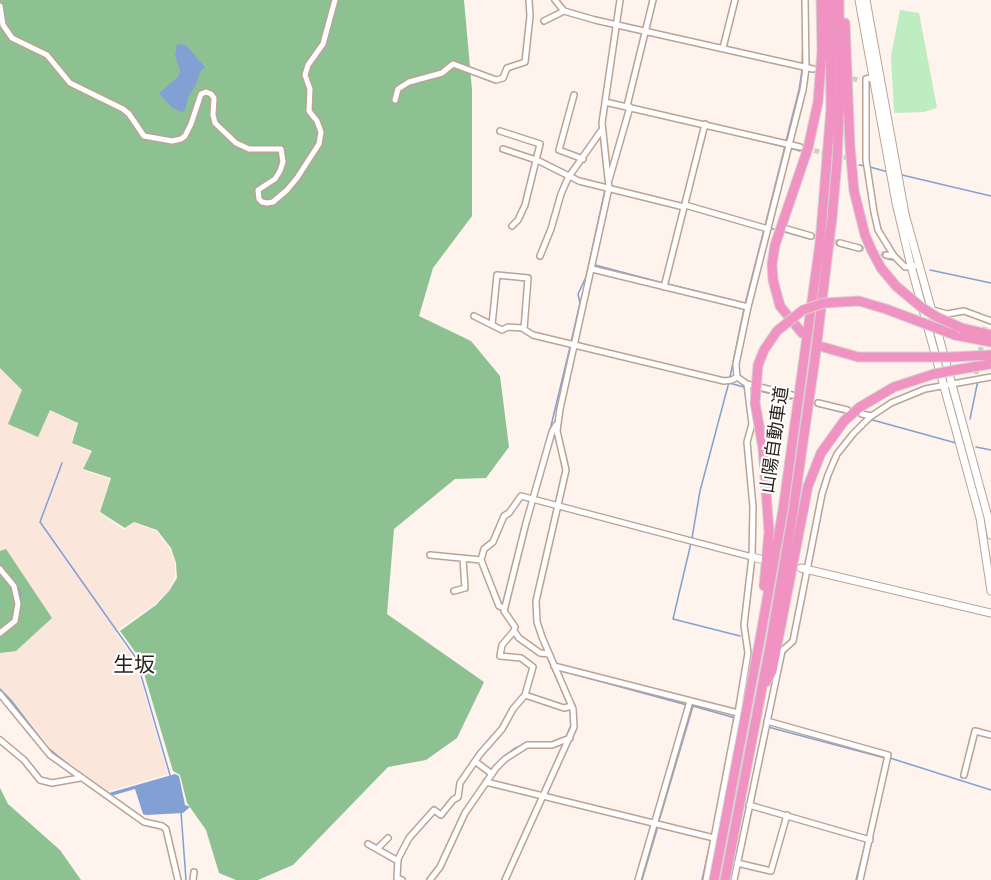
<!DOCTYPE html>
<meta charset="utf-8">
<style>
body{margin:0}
canvas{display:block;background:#fef3ed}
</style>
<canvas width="991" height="880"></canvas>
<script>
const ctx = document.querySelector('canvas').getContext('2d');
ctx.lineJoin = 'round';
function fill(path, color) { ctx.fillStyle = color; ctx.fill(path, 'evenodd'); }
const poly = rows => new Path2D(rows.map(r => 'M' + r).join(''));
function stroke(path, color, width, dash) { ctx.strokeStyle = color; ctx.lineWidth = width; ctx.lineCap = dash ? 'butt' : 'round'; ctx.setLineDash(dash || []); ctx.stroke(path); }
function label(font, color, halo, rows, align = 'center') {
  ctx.font = font + ' Jost,"Noto Sans JP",sans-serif'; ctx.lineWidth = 4.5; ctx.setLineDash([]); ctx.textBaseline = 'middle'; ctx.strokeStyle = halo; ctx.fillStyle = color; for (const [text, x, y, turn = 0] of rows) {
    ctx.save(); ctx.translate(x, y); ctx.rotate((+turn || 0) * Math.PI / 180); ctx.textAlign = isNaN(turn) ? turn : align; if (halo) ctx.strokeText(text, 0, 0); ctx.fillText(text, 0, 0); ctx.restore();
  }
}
fill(poly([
 [0,346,76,412,76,425,71,443,91,452,82,470,110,479,99,513,124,530,134,523,156,531,170,549,175,564,175,577,168,591,155,604,115,632,135,661,168,774,107,792,51,749,12,699,0,688]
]), '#fbe6db');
fill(poly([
 [900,10,919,13,937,108,924,112,894,113,891,56]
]), '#bdedc0');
fill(poly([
 [0,0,464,0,472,90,472,216,433,268,419,316,471,341,500,376,509,447,486,478,455,479,394,529,387,614,484,682,457,738,426,760,388,767,293,865,258,880,236,880,219,873,206,830,187,803,180,775,173,771,139,657,120,631,156,605,169,591,177,578,176,563,171,548,157,530,134,522,125,528,100,512,111,478,83,469,92,451,72,443,78,423,50,410,38,437,8,424,22,390,0,368],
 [6,549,52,618,16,651,0,653,0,551],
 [0,788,8,804,60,850,81,880,0,880]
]), '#8ec192');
fill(poly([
 [177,44,186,45,205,67,200,72,196,84,188,98,185,110,182,112,171,107,159,93,178,77,180,70,175,56],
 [175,774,179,776,185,805,190,807,183,813,146,815,143,814,135,789,111,796,109,793]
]), '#83a0d5');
stroke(poly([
 [802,0,803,23],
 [802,65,803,43],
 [717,130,785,147],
 [786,141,799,90,802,70],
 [790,148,800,151],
 [859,165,865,166],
 [870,167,888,172],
 [902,175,991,196],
 [765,226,785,146],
 [772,229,774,229],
 [785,232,810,239],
 [839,246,858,251],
 [885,258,892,260],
 [595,265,663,283],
 [930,270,991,283],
 [668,284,744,303],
 [745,304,764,230],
 [571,342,580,303,578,294,586,277,605,190],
 [730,377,744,309],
 [729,383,744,387],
 [760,391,791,399],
 [817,406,845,413],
 [869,419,956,443],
 [970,419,978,380],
 [550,430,570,347],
 [976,447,991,450],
 [62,463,40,522,136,658,170,775],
 [692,538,700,491,729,382],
 [691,543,673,619,740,636],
 [0,565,20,591,21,607,18,619],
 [503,607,514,562],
 [0,636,16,623],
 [548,659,551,666],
 [551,666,571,712],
 [562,671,687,705],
 [0,689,11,700,47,747,79,773],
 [768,727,885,758],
 [566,737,571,725],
 [502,758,515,748,523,745],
 [890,758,991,790],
 [181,812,186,880],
 [659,821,693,706,735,718],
 [712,835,734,719],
 [867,836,873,812],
 [642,880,658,826],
 [702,880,711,840],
 [856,880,866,841]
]), '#83a0d5', 1.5);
stroke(poly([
 [845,77,858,80],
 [807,149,858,160],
 [811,236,840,243],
 [859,248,886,255],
 [976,374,985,327]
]), '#d4c9c3', 5, [5, 2.5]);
const minor = poly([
 [555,0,564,11,595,20,813,69],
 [0,6,3,25,12,38,47,55,70,83,123,109,129,114,144,136,172,141,181,139,185,136,191,124,201,94,206,92,211,94,214,98,213,115,215,123,236,143,249,149,281,149,283,162,280,171,275,179,258,190,259,199,262,202,267,203,273,202,287,190,297,178,319,144,321,132,317,121,309,111,310,89,305,75,308,65,323,44,335,0],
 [544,21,564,11],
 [723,48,735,0],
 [875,77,866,79,866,160,874,212,878,230,894,256,905,267,918,265],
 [574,95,559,150,583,159],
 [395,100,398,89,409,82,442,73,453,64,496,80,503,78,507,68,525,62,530,16,529,0],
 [605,102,800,147],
 [627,106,653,0],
 [500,131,540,144,525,205,518,220,512,226],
 [503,149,539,161,579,181,684,207],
 [609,180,630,107],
 [685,205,768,229],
 [787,229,811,236],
 [840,243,859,248],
 [886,255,894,256],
 [540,256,551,229,561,194,568,178,601,131],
 [592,269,748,307],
 [664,287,705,124],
 [933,310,947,314,964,311,991,321],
 [474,316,502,330,508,327,522,328,533,335,724,381,732,380,737,377],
 [492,325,497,275,528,278,524,329],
 [747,384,792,395],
 [818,403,847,410],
 [862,414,871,416],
 [430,555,481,560],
 [0,569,14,586,18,604,15,621,0,633],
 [454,591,465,588,463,559],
 [504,608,499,606,481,560,484,549,493,542,504,516,509,513,521,496,752,557],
 [549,654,540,653,519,638,514,631,515,627,504,611,526,523,552,432,556,425],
 [554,666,738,713],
 [0,694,50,755,144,822,162,826,166,829,178,880],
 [525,695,564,708,572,706],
 [767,721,888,755,860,880],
 [0,740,24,760,40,780,52,783,80,778],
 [476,762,492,774],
 [964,775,975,731,991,735],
 [486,782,714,838],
 [749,805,870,840],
 [368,844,398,861],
 [377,849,388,838],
 [737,863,771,871,787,815],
 [193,880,194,872],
 [402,880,397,878,398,859,409,838,434,810,441,815,453,800,458,797,460,783,480,754,502,729,513,709,525,695,533,667,521,658,500,656,502,645,514,631],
 [430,880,440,867,465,813,496,768,505,759,527,745,552,745,570,738],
 [505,880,574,727,573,709,542,637,537,622,536,601,566,470,557,431,560,409,609,188,602,123,620,0],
 [638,880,690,701],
 [706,880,738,713,748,653,744,625,752,557,753,507,747,442,752,424,747,384,737,377,736,364,748,307,803,90,806,68,805,0],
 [734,880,782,651,793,641,822,494,828,475,837,454,853,434,870,417,891,403,925,389,991,377]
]);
const tertiary = poly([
 [859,0,896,203,911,266,980,518,991,591],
 [866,0,905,214,933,315],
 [936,326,988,517,991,535],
 [752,557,760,559],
 [801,568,991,613]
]);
const motorway = poly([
 [845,23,850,147,854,191,865,235,872,251,881,268,896,286],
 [962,328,991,335],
 [802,333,780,306,773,280,772,264,775,245,808,148,818,102,822,51,821,0],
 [955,335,991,342],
 [823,347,858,357,930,357],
 [951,357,991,355],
 [955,370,991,364],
 [763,448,769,532,764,586],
 [766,682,772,671,808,486,821,453,844,421,860,407,894,387,934,374],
 [714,880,760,639,783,510,820,243,831,109,830,0],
 [725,880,771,641,793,512,815,358,832,218,837,161,840,93,839,0]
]);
stroke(minor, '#bba394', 8);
stroke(tertiary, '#bba394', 9);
stroke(motorway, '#d5d3d2', 11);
stroke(minor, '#fff', 5);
stroke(tertiary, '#fff', 7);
stroke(motorway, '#f193c2', 9);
const motorwayBridge = poly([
 [896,286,921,307,937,317,962,328],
 [930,357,951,357],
 [934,374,955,370],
 [763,448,755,403,758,365,764,350,777,331,803,310,824,303,859,301,886,309,955,335]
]);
stroke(motorwayBridge, '#d5d3d2', 11, []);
stroke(motorwayBridge, '#f193c2', 9);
label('18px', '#2b221c', '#fff', [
 ["山陽自動車道",776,440,-82]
]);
label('21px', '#2b221c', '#fff', [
 ["生坂",134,667]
]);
</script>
